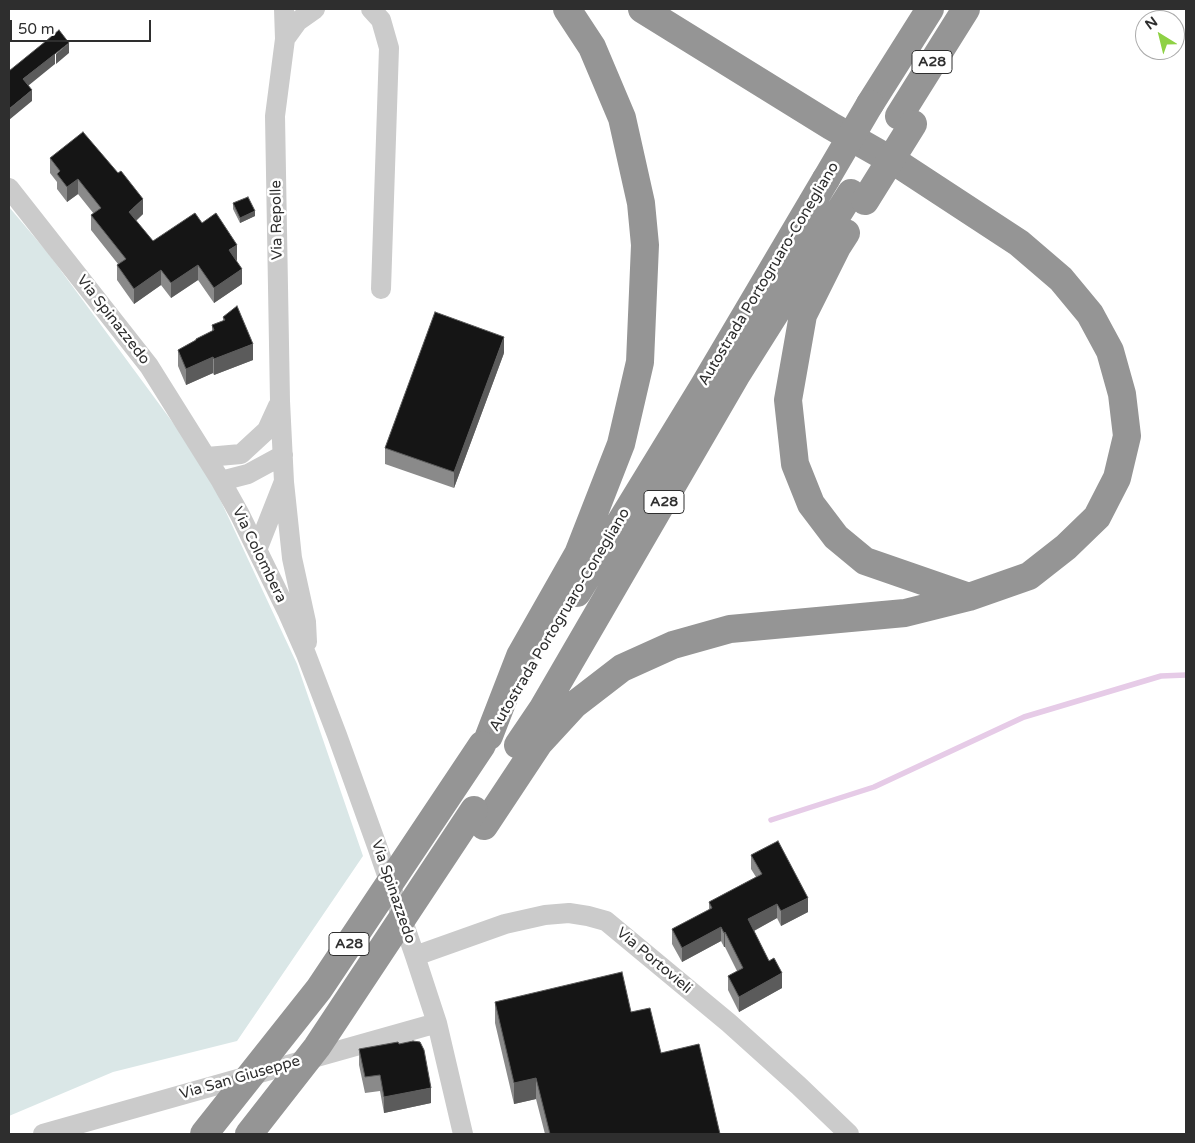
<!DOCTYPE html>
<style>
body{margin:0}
#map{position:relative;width:1195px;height:1143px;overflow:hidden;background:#fff;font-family:"Varela Round",sans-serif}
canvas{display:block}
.frame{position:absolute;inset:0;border:10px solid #2e2e2e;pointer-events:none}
.north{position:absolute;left:1135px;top:10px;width:50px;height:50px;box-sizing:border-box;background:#fff;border:1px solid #ababab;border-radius:50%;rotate:324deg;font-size:14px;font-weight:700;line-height:20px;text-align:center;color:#2e2e2e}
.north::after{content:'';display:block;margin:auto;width:18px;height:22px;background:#8ed144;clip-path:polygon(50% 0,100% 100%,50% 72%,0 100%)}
.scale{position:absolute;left:10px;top:20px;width:141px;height:22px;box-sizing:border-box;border:2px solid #2e2e2e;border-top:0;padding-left:6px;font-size:15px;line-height:18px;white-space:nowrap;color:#2e2e2e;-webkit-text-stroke:4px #fff;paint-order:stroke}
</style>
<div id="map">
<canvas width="1195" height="1143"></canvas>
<div class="frame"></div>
<div class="north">N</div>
<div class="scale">50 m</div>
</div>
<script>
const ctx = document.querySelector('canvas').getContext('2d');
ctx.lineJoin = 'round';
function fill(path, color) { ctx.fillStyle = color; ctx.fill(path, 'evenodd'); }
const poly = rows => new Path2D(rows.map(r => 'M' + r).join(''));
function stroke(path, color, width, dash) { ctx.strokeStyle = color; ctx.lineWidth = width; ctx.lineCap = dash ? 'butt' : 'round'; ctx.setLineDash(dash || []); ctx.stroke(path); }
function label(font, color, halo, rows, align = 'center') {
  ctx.font = font + ' "Varela Round",sans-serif'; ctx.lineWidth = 5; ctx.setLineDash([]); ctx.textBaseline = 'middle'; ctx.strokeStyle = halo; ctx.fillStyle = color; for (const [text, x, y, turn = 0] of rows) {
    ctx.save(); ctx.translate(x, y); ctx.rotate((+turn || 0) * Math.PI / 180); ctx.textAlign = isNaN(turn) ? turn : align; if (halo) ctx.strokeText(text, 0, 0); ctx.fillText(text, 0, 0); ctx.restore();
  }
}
fill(poly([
 [9,207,48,253,204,465,297,664,363,856,237,1041,113,1072,9,1116]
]), '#dae7e7');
stroke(poly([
 [771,820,874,787,1024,717,1161,676,1186,675]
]), '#e6cbe7', 5.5);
stroke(poly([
 [284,9,285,39,275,116,280,401,284,482,292,558,306,622,307,642],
 [371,9,381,20,389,48,381,289],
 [285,39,298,21,315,9],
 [9,188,149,366,221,481,240,515,287,611,306,654,337,735,377,846,415,956,437,1023,463,1134],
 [207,457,241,454,267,430,278,406],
 [221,481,248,474,283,455],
 [257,550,283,484],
 [415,956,505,924,545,915,569,913,588,916,606,921,729,1023,799,1086,849,1134],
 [43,1134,437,1023]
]), '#cbcbcb', 20);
stroke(poly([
 [870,104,930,9],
 [899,116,966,9],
 [846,233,837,247,803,315,788,400,795,464,811,504,836,537,865,561,969,597],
 [577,593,703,387,826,179],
 [489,736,520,656,578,554,621,444,640,362,645,245,641,203,622,118,592,47,567,9],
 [518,745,543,708,737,374,851,193],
 [484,826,539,743,574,705,622,668,673,645,730,629,905,613,969,597,1029,576,1066,547,1097,517,1117,478,1127,436,1122,394,1110,351,1090,314,1061,279,1019,243,903,167,831,126,642,9]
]), '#959595', 28);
stroke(poly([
 [826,179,870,104],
 [865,201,913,124],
 [204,1134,319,989,482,745],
 [249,1134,317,1047,474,810]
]), '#959595', 28);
fill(poly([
 [50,158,143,214,136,221,153,241,202,223,237,260,236,260,242,284,214,303,198,280,171,298,161,285,134,304,117,280,117,265,118,264,91,230,91,215,94,214,78,194,67,202,57,189,57,182,50,173],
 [233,203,255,216,240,223,233,209],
 [223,317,253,360,214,375,213,373,186,385,178,366,178,350,212,331,212,325,223,321],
 [504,353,454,488,385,464,385,448],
 [751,855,808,912,781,926,777,918,754,931,782,988,739,1012,728,990,728,976,737,971,725,947,724,947,721,941,682,962,672,944,672,929,709,910,709,902,756,877,751,869],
 [495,1002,631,1012,720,1134,545,1134,536,1099,514,1104,495,1023],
 [359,1049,431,1103,384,1113,380,1091,365,1093,359,1065]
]), '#8a8a8a');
fill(poly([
 [69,43,69,53,56,64,56,54],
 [55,53,55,64,23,90,23,79],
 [32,90,32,101,9,120,9,109],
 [78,179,78,194,67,202,67,187],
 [143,199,143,214,129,227,129,212],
 [255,211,255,216,240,223,240,218],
 [237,245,237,260,229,265,229,250],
 [198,265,198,280,171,298,171,283],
 [242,269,242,284,214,303,214,288],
 [161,270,161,285,134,304,134,289],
 [504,337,504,353,454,488,454,472],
 [253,344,253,360,214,375,214,359],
 [213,357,213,373,186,385,186,369],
 [808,898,808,912,781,926,781,911],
 [777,904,777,918,748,934,748,919],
 [721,927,721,941,682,962,682,948],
 [725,932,725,947,724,947,724,933],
 [782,973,782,988,739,1012,739,997],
 [536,1078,536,1099,514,1104,514,1083],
 [431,1088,431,1103,384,1113,384,1097]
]), '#5b5b5b');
const building = poly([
 [59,30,69,43,23,79,32,90,9,109,9,71,46,41,59,30],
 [83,132,118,173,121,171,143,199,129,212,153,241,195,213,202,223,216,213,237,245,229,250,242,269,214,288,198,265,171,283,161,270,134,289,117,265,126,259,91,215,101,208,78,179,67,187,57,174,60,171,50,158,83,132],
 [248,197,255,211,240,218,233,203,248,197],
 [237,306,253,344,214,359,213,357,186,369,178,350,196,340,196,339,214,330,212,325,225,320,223,317,237,306],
 [435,312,504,337,454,472,385,448,435,312],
 [778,841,808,898,781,911,777,904,748,919,769,961,774,958,782,973,739,997,728,976,743,968,725,932,724,933,721,927,682,948,672,929,712,908,709,902,762,874,751,855,778,841],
 [622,972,631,1012,650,1008,661,1053,699,1044,720,1134,550,1134,536,1078,514,1083,495,1002,622,972],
 [413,1041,420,1042,424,1050,431,1088,384,1097,380,1075,365,1077,359,1049,398,1042,399,1044,413,1041]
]);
fill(building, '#151515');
stroke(building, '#5b5b5b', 1);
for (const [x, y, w] of [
 [932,62,40],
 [664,502,40],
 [349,944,40]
]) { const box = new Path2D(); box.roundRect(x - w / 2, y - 11.5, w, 23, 4); ctx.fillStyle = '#fff'; ctx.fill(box); stroke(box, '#2e2e2e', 1); }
label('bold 14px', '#2e2e2e', null, [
 ["A28",932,62],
 ["A28",664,502],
 ["A28",349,944]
]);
label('15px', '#2e2e2e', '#fff', [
 ["Via Repolle",277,220,-91],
 ["Autostrada Portogruaro-Conegliano",769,274,-59],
 ["Via Spinazzedo",113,320,52],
 ["Via Colombera",259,555,64],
 ["Autostrada Portogruaro-Conegliano",560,620,-59],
 ["Via Spinazzedo",393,892,71],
 ["Via Portovieli",654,961,40],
 ["Via San Giuseppe",240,1078,-16]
]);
</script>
